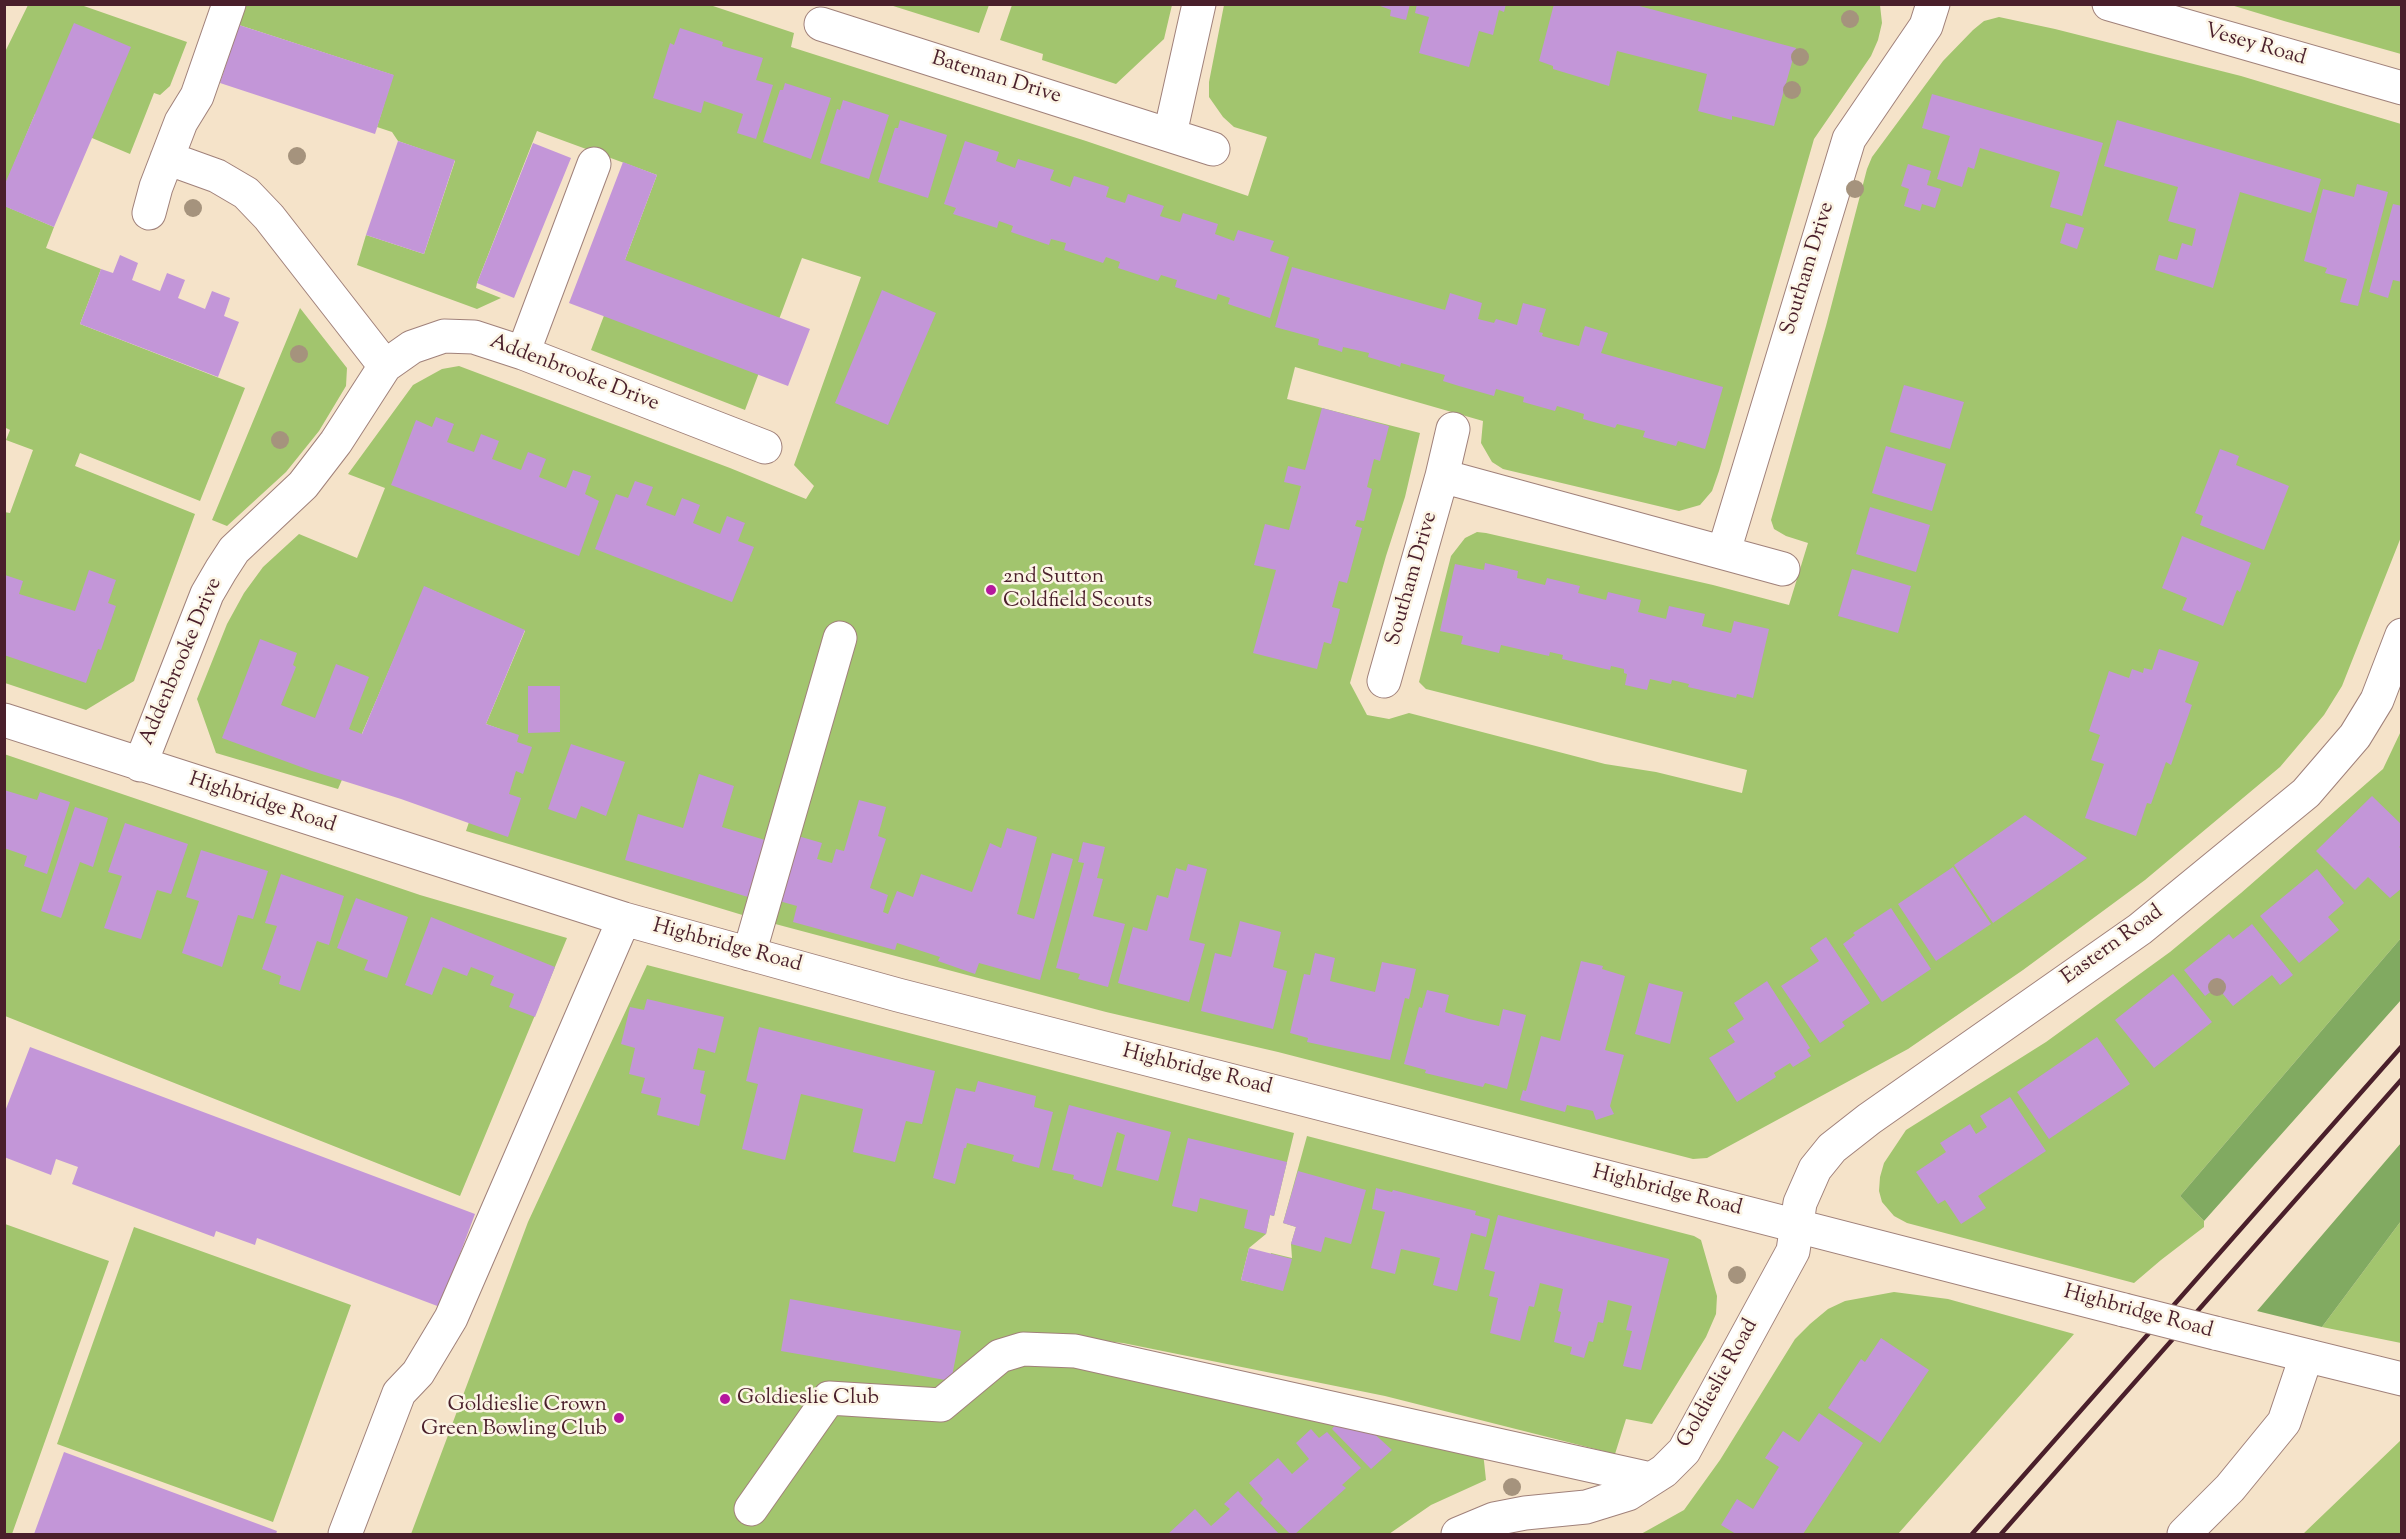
<!DOCTYPE html>
<style>
body{margin:0}
#map{position:relative;width:2406px;height:1539px;overflow:hidden;background:#f5e3c9;font-family:"Sorts Mill Goudy",serif}
canvas{display:block}
.frame{position:absolute;inset:0;border:6px solid #4a1f2b;pointer-events:none}
</style>
<div id="map">
<canvas width="2406" height="1539"></canvas>
<div class="frame"></div>
</div>
<script>
const ctx = document.querySelector('canvas').getContext('2d');
ctx.lineJoin = 'round';
function fill(path, color) { ctx.fillStyle = color; ctx.fill(path, 'evenodd'); }
const poly = rows => new Path2D(rows.map(r => 'M' + r).join(''));
function stroke(path, color, width, dash) { ctx.strokeStyle = color; ctx.lineWidth = width; ctx.lineCap = dash ? 'butt' : 'round'; ctx.setLineDash(dash || []); ctx.stroke(path); }
function label(font, color, halo, rows, align = 'center') {
  ctx.font = font + ' "Sorts Mill Goudy",serif'; ctx.lineWidth = 5; ctx.setLineDash([]); ctx.textBaseline = 'middle'; ctx.strokeStyle = halo; ctx.fillStyle = color; for (const [text, x, y, turn = 0] of rows) {
    ctx.save(); ctx.translate(x, y); ctx.rotate((+turn || 0) * Math.PI / 180); ctx.textAlign = isNaN(turn) ? turn : align; if (halo) ctx.strokeText(text, 0, 0); ctx.fillText(text, 0, 0); ctx.restore();
  }
}
fill(poly([
 [28,5,81,5,187,42,170,86,160,95,154,93,130,154,35,114,5,186,5,52],
 [245,5,710,5,794,33,791,47,1086,141,1248,196,1267,137,1234,127,1223,117,1209,97,1209,82,1224,5,1880,5,1882,23,1878,40,1871,56,1814,139,1719,471,1712,491,1700,505,1679,511,1503,469,1492,462,1481,443,1483,421,1295,367,1287,399,1420,433,1405,497,1386,556,1350,683,1367,715,1389,719,1409,713,1605,764,1656,772,1742,793,1747,770,1426,689,1419,682,1451,556,1465,538,1477,532,1486,533,1713,585,1789,605,1808,543,1786,536,1774,529,1771,520,1826,326,1867,169,1872,157,1943,61,1973,30,1984,21,1999,17,2055,29,2241,76,2401,124,2401,537,2342,686,2324,715,2280,767,2145,880,2023,970,1908,1049,1707,1158,1693,1159,1278,1052,1106,1012,749,917,466,831,500,729,486,724,525,631,425,587,338,789,216,753,197,699,227,624,244,593,263,567,299,534,357,558,385,488,348,474,413,385,442,369,459,366,730,468,806,499,814,486,794,465,861,277,802,258,745,410,591,350,657,175,537,131,477,283,476,288,501,298,477,309,357,265,366,235,424,254,455,161,398,141,392,132,377,127,393,75,239,25],
 [890,5,989,5,979,33],
 [1012,5,1012,4,1172,5,1164,39,1116,84,1042,60,1043,54,1000,40],
 [2231,5,2401,5,2401,54,2284,21],
 [5,206,54,227,46,248,101,269,80,324,245,388,200,501,80,453,75,466,195,514,134,681,86,710,5,683,4,512,10,513,33,450,6,440,10,430,4,427],
 [300,308,347,368,346,386,319,431,286,472,227,526,212,520],
 [2401,731,2401,938,2180,1196,2204,1221,2204,1227,2161,1260,2134,1283,1907,1223,1894,1216,1882,1202,1879,1191,1880,1177,1884,1163,1906,1130,2046,1042,2170,952,2241,893,2383,769],
 [4,754,420,895,567,938,460,1196,5,1016],
 [647,965,1294,1133,1274,1216,1270,1215,1266,1234,1249,1248,1241,1280,1262,1285,1271,1253,1292,1258,1291,1244,1296,1227,1283,1223,1307,1136,1694,1236,1701,1240,1717,1296,1716,1314,1706,1337,1652,1424,1626,1419,1615,1454,1385,1396,1123,1343,1075,1338,1483,1452,1486,1480,1431,1505,1389,1534,411,1534,528,1222],
 [2401,1221,2401,1343,2322,1327],
 [5,1224,109,1261,12,1534,4,1534],
 [134,1227,351,1305,273,1522,57,1444],
 [1894,1292,1948,1299,2074,1334,1898,1534,1641,1534,1684,1510,1720,1460,1795,1339,1810,1324,1828,1309,1845,1301],
 [2401,1440,2401,1534,2303,1534,2376,1464]
]), '#a2c56e');
fill(poly([
 [2401,938,2401,1000,2204,1221,2180,1196],
 [2401,1143,2401,1221,2322,1327,2257,1311]
]), '#81aa61');
fill(poly([
 [1375,4,1410,4,1406,20,1390,16,1391,10],
 [1417,4,1506,4,1504,12,1499,10,1493,35,1479,31,1469,67,1419,53,1429,17,1415,13],
 [1554,4,1632,4,1796,48,1774,126,1732,116,1732,120,1698,111,1707,74,1617,51,1609,86,1553,69,1553,66,1539,61],
 [74,23,131,47,54,227,4,206,4,186],
 [239,25,394,75,375,134,220,83],
 [680,28,723,42,722,46,763,58,756,80,773,85,756,139,737,133,743,114,704,101,701,113,653,98,670,43,674,45],
 [785,83,831,98,811,159,763,142,780,90,783,90],
 [1932,94,2103,143,2082,216,2050,207,2060,172,1980,148,1974,169,1968,167,1962,187,1937,179,1950,136,1922,128],
 [843,100,889,115,869,179,820,163,837,109,840,110],
 [900,120,947,135,928,198,878,182,895,128,898,128],
 [2117,120,2321,179,2311,213,2240,192,2213,288,2155,270,2159,255,2177,260,2182,243,2192,246,2196,229,2168,221,2178,187,2104,166],
 [398,141,455,160,424,254,366,235],
 [965,141,999,152,996,161,1015,168,1018,159,1054,170,1050,180,1070,187,1074,176,1109,187,1106,197,1125,203,1128,194,1164,206,1160,216,1180,222,1183,213,1218,224,1215,234,1234,241,1238,230,1274,241,1270,251,1289,257,1270,318,1228,304,1230,298,1218,294,1216,300,1175,287,1177,280,1161,275,1158,281,1118,268,1120,262,1106,257,1103,263,1064,250,1066,243,1051,239,1049,245,1011,232,1013,226,999,221,997,228,953,214,956,208,944,204],
 [533,143,571,158,514,298,477,283],
 [623,162,657,175,625,260,810,329,788,386,569,303],
 [1908,164,1931,171,1927,185,1941,189,1935,208,1922,204,1920,211,1904,206,1909,189,1901,186],
 [2357,184,2388,192,2358,306,2340,302,2347,279,2325,273,2327,268,2304,261,2323,189,2354,197],
 [2393,204,2402,206,2402,282,2393,280,2388,298,2369,292],
 [2066,223,2084,228,2077,249,2060,243],
 [120,255,138,263,132,280,160,291,167,273,185,280,178,298,205,309,212,291,230,298,224,316,239,322,218,377,80,324,101,269,113,273],
 [1292,267,1445,310,1450,293,1482,303,1478,319,1494,323,1496,319,1517,325,1523,303,1546,309,1539,332,1543,333,1542,336,1579,346,1585,326,1608,333,1601,353,1723,387,1705,449,1678,441,1676,446,1643,437,1645,431,1617,424,1615,428,1583,419,1584,414,1557,406,1555,411,1523,402,1524,397,1496,389,1494,396,1459,386,1443,381,1445,375,1401,363,1400,367,1395,365,1368,357,1369,353,1343,347,1342,352,1333,349,1318,345,1319,339,1275,327],
 [882,290,936,313,888,425,835,403],
 [1904,385,1964,402,1950,449,1890,432],
 [1322,408,1389,426,1380,461,1374,459,1367,487,1372,489,1364,521,1357,520,1355,526,1362,528,1347,583,1339,581,1332,607,1340,609,1331,644,1324,642,1317,669,1253,653,1276,570,1254,565,1265,524,1289,530,1301,486,1284,482,1288,466,1305,470],
 [436,417,454,424,447,442,474,452,481,434,499,441,492,459,521,470,528,452,546,459,539,477,566,488,573,470,591,476,585,494,599,501,579,556,391,485,416,420,432,427],
 [1886,446,1946,464,1932,511,1872,493],
 [2220,449,2239,456,2236,465,2289,486,2264,550,2200,525,2203,516,2195,513],
 [635,481,653,487,646,505,675,516,682,498,700,505,693,523,720,534,727,516,745,523,738,541,754,547,732,602,595,549,616,494,628,498],
 [1870,507,1930,525,1916,572,1856,554],
 [2182,536,2251,563,2240,592,2237,590,2223,626,2182,610,2187,598,2162,588],
 [1485,563,1518,571,1517,578,1545,585,1547,578,1580,586,1578,593,1606,600,1608,592,1641,600,1638,612,1666,619,1669,606,1705,614,1702,626,1731,633,1734,621,1769,629,1753,698,1737,694,1736,698,1688,687,1689,684,1672,680,1671,684,1650,679,1647,690,1625,685,1627,674,1624,673,1624,669,1611,666,1610,670,1562,659,1563,655,1550,652,1549,656,1501,645,1499,653,1461,644,1463,636,1440,631,1455,564,1484,570],
 [1852,569,1911,586,1898,633,1838,616],
 [89,570,116,580,108,603,116,606,101,650,98,649,86,683,4,655,5,575,23,581,19,594,75,611],
 [424,586,525,630,486,724,519,735,517,742,532,747,523,774,516,771,509,794,521,798,508,837,401,799,312,771,222,738,260,639,297,653,293,665,296,667,281,705,315,718,336,664,369,677,349,729,362,734],
 [2159,649,2199,662,2185,702,2192,705,2171,765,2166,762,2151,804,2147,803,2136,836,2085,818,2104,764,2091,760,2100,735,2089,731,2109,671,2129,678,2132,669,2143,673,2144,668,2152,670],
 [528,686,560,686,560,732,528,733],
 [571,744,625,762,606,816,581,806,576,819,548,809],
 [699,774,734,786,722,827,765,840,748,897,625,860,638,814,683,828],
 [4,790,37,800,40,792,70,802,47,874,24,866,27,856,4,848],
 [2372,796,2402,825,2402,845,2399,847,2402,849,2402,888,2390,898,2368,877,2355,890,2316,851],
 [859,800,886,807,878,836,886,839,870,888,888,895,883,912,888,914,897,891,913,897,921,874,972,892,990,843,1001,848,1007,828,1037,837,1017,914,1034,919,1052,853,1073,859,1040,980,979,963,975,974,938,961,940,957,897,943,895,950,793,922,797,906,772,899,791,834,822,843,817,859,832,863,836,849,844,851],
 [75,807,108,818,93,867,80,862,61,918,41,911],
 [2025,815,2087,858,1993,923,1954,865],
 [125,823,188,844,171,894,157,890,141,939,104,928,122,876,108,872],
 [1083,842,1105,847,1097,878,1103,879,1093,916,1125,924,1108,987,1078,979,1080,974,1056,968,1084,863,1078,862],
 [201,850,268,871,253,919,238,915,222,967,182,953,199,901,186,897],
 [1188,864,1207,869,1189,940,1205,944,1189,1002,1118,983,1133,927,1147,931,1157,895,1168,898,1176,868,1186,871],
 [1953,867,1991,924,1936,961,1898,904],
 [2317,869,2344,903,2328,917,2339,930,2299,963,2260,916],
 [281,874,344,896,329,945,317,941,300,991,279,984,281,976,262,969,277,926,265,923],
 [356,898,408,917,387,978,364,970,368,960,337,948],
 [1891,908,1931,969,1882,1002,1843,944,1855,935,1853,933],
 [431,917,555,967,535,1017,509,1007,514,994,490,985,494,976,471,967,467,976,443,967,432,995,405,985],
 [1240,921,1281,932,1273,967,1287,971,1273,1029,1201,1011,1215,953,1231,957],
 [2252,924,2293,975,2280,985,2272,975,2233,1006,2217,987,2205,996,2184,970,2229,934,2233,939],
 [1826,937,1870,1003,1842,1022,1845,1026,1820,1043,1781,986,1819,961,1810,948],
 [1315,953,1335,958,1330,981,1375,992,1382,962,1416,969,1409,999,1405,998,1390,1060,1307,1042,1308,1038,1290,1033,1304,974,1310,975],
 [1581,961,1603,966,1602,969,1625,976,1605,1050,1624,1055,1610,1106,1614,1114,1596,1120,1593,1111,1567,1105,1565,1112,1520,1100,1523,1090,1526,1091,1541,1036,1560,1041],
 [2173,974,2212,1022,2154,1068,2115,1020],
 [1767,981,1810,1048,1807,1050,1811,1056,1793,1067,1790,1063,1774,1073,1776,1077,1737,1102,1709,1058,1735,1042,1727,1030,1744,1019,1734,1003],
 [1649,983,1683,992,1670,1044,1635,1034],
 [1427,990,1449,995,1445,1012,1469,1019,1499,1026,1503,1009,1526,1015,1507,1089,1485,1083,1483,1087,1425,1073,1426,1070,1404,1064,1419,1007,1422,1008],
 [647,999,724,1017,715,1053,698,1048,693,1069,705,1071,700,1093,706,1095,699,1126,657,1115,661,1098,641,1093,645,1078,629,1074,635,1048,621,1044,630,1007,644,1010],
 [759,1027,935,1071,922,1124,906,1121,895,1162,853,1152,863,1109,801,1094,785,1160,742,1149,758,1084,746,1081],
 [2097,1037,2130,1084,2049,1139,2017,1092],
 [30,1047,475,1214,440,1307,257,1238,255,1245,216,1231,214,1237,72,1184,78,1167,56,1159,51,1175,4,1157,4,1114],
 [978,1081,1036,1096,1034,1107,1053,1112,1039,1168,1012,1161,1014,1155,967,1143,966,1148,964,1148,955,1184,933,1178,956,1088,975,1092],
 [2010,1097,2046,1151,1978,1196,1986,1208,1961,1224,1945,1200,1938,1204,1916,1172,1946,1152,1940,1143,1970,1124,1976,1134,1987,1127,1980,1116],
 [1069,1105,1171,1132,1158,1181,1116,1170,1125,1135,1117,1132,1102,1187,1073,1179,1074,1175,1052,1170],
 [1188,1138,1287,1162,1274,1216,1270,1215,1266,1234,1244,1228,1248,1210,1200,1198,1197,1212,1172,1206],
 [1298,1171,1366,1190,1351,1244,1325,1237,1321,1252,1291,1244,1296,1227,1283,1223],
 [1376,1188,1392,1192,1393,1190,1476,1211,1475,1215,1490,1219,1486,1237,1471,1233,1457,1291,1433,1285,1440,1258,1401,1249,1395,1274,1371,1268,1385,1212,1372,1209],
 [1498,1215,1669,1259,1641,1370,1623,1366,1632,1331,1626,1330,1632,1306,1608,1300,1603,1323,1598,1322,1593,1342,1589,1341,1584,1358,1570,1354,1572,1347,1554,1342,1561,1312,1558,1311,1563,1289,1540,1283,1534,1307,1529,1306,1520,1341,1490,1333,1498,1298,1489,1296,1495,1272,1484,1269],
 [1249,1248,1292,1259,1283,1291,1241,1280],
 [790,1299,961,1331,951,1381,781,1351],
 [1881,1338,1929,1370,1880,1443,1828,1408,1861,1359,1865,1362],
 [1819,1413,1863,1443,1803,1534,1736,1534,1721,1525,1737,1499,1753,1509,1779,1467,1765,1458,1783,1431,1799,1442],
 [1338,1422,1369,1429,1392,1450,1371,1469,1332,1429],
 [1311,1429,1319,1438,1327,1432,1361,1468,1342,1485,1346,1488,1295,1534,1290,1534,1260,1503,1263,1499,1249,1483,1278,1458,1292,1474,1309,1459,1296,1443],
 [64,1452,277,1531,276,1534,34,1534],
 [1238,1491,1279,1534,1168,1534,1195,1509,1211,1526,1230,1509,1224,1504]
]), '#c396d8');
const minor = poly([
 [2109,4,2402,88],
 [821,24,1213,149],
 [1170,134,1199,4],
 [167,158,217,176,246,193,269,217,385,366,412,347,444,336,474,337,523,353,765,447],
 [149,213,156,187,181,122,197,96,229,4],
 [523,353,594,164],
 [1442,476,1783,569],
 [1724,551,1849,139,1926,26,1933,4],
 [1384,681,1442,476,1453,429],
 [4,720,624,919,898,995,2124,1310],
 [140,765,207,594,221,570,234,550,303,485,336,442,385,366],
 [749,954,840,638],
 [2215,1333,2402,1379],
 [751,1509,829,1398,941,1405,1000,1356,1023,1349,1075,1351,1651,1479],
 [345,1534,399,1393,418,1373,451,1318,624,919],
 [1458,1534,1494,1519,1525,1513,1586,1507,1628,1494,1664,1471,1684,1451,1793,1251,1800,1203,1815,1169,1832,1148,1869,1119,2140,929,2306,793,2355,736,2377,700,2402,635],
 [2184,1534,2230,1488,2284,1422,2306,1357]
]);
stroke(minor, '#a0817a', 35);
stroke(minor, '#fff', 33);
stroke(poly([
 [1972,1534,2402,1046],
 [2001,1534,2402,1079]
]), '#4a1f2b', 4.5);
const minorBridge = poly([
 [2124,1310,2215,1333]
]);
stroke(minorBridge, '#a0817a', 35, []);
stroke(minorBridge, '#fff', 33);
ctx.fillStyle = '#a5937d';
for (const [x, y] of [
 [1850,19],
 [1800,57],
 [1792,90],
 [297,156],
 [1855,189],
 [193,208],
 [299,354],
 [280,440],
 [2217,987],
 [1737,1275],
 [1512,1487]
]) { ctx.beginPath(); ctx.arc(x, y, 9, 0, 2 * Math.PI); ctx.fill(); }
for (const [x, y, r, color] of [
 [991,590,6,"#b5179e"],
 [725,1399,6,"#b5179e"],
 [619,1418,6,"#b5179e"]
]) { const dot = new Path2D(); dot.arc(x, y, r, 0, 2 * Math.PI); ctx.fillStyle = color; ctx.fill(dot); stroke(dot, '#fcf5e5', 2); }
label('21px', '#4a1f2b', '#fcf5e5', [
 ["Vesey Road",2255,46,16],
 ["Bateman Drive",996,79,17],
 ["Southam Drive",1809,269,-73],
 ["Addenbrooke Drive",574,374,21],
 ["Southam Drive",1413,579,-74],
 ["Addenbrooke Drive",182,662,-67],
 ["Highbridge Road",262,804,18],
 ["Eastern Road",2113,946,-36],
 ["Highbridge Road",727,947,15],
 ["Highbridge Road",1197,1071,14],
 ["Highbridge Road",1667,1192,14],
 ["Highbridge Road",2138,1313,15],
 ["Goldieslie Road",1719,1384,-61]
]);
label('21px', '#4a1f2b', '#fcf5e5', [
 ["2nd Sutton",1003,578],
 ["Coldfield Scouts",1003,602],
 ["Goldieslie Club",737,1399],
 ["Goldieslie Crown",607,1406,"right"],
 ["Green Bowling Club",607,1430,"right"]
], 'left');
</script>
